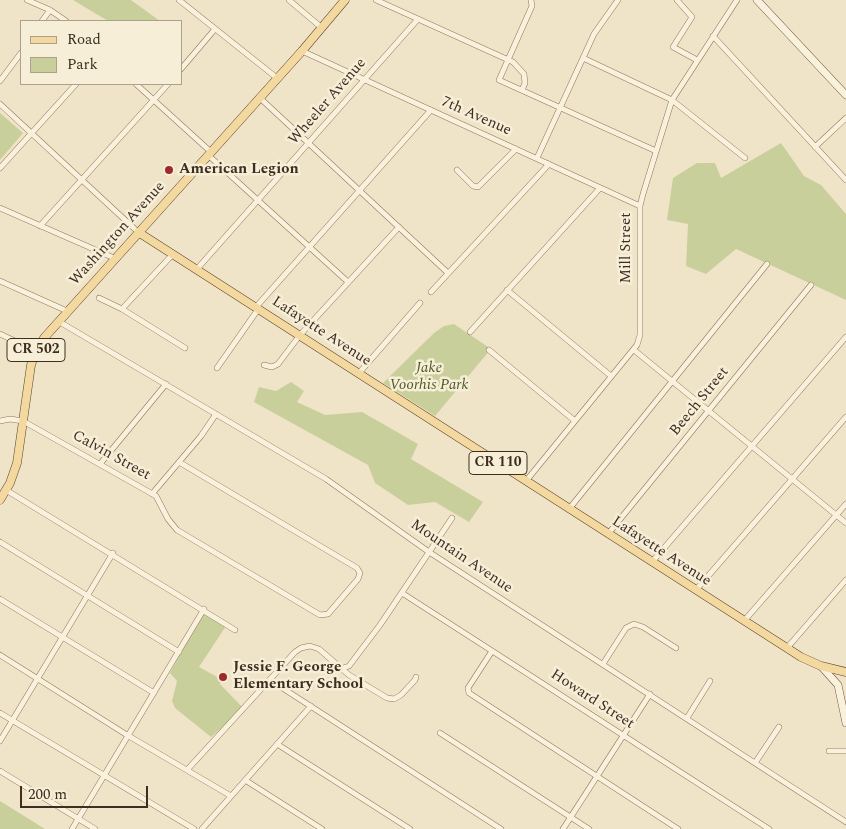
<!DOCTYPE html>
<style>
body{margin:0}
#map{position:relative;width:846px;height:829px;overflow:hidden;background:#f0e4c8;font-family:Spectral,serif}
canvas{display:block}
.legend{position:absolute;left:20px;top:20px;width:162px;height:65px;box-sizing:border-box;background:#f7eed8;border:1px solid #ada18e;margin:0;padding:6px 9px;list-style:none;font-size:15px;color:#3d2e20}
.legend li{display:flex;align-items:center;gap:10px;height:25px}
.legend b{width:25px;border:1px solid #ada18e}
.scale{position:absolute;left:20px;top:786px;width:128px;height:22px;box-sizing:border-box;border:2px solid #3d2e20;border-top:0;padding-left:6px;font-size:15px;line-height:18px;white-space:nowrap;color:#3d2e20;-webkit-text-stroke:4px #f7eed8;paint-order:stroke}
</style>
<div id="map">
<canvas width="846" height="829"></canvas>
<ul class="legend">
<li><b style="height:6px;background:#f3d9a0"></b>Road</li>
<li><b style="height:14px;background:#c9cf9b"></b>Park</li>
</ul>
<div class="scale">200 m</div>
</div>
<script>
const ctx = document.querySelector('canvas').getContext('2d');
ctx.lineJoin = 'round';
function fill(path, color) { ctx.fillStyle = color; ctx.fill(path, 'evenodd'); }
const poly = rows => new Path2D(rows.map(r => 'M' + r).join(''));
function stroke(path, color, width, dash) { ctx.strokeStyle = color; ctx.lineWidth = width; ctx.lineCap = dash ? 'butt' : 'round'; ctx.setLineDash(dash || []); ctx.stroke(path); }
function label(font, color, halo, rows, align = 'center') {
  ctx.font = font + ' Spectral,serif'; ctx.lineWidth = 5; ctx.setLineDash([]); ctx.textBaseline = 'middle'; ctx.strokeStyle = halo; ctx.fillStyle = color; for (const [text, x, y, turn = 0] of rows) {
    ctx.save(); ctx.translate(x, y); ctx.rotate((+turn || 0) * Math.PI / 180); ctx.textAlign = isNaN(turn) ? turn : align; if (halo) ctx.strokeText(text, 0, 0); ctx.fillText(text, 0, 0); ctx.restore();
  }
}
fill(poly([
 [73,0,131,0,160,21,108,21],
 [0,113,23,133,0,160],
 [781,143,804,176,821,185,846,214,846,300,736,249,706,274,686,266,688,224,667,220,673,178,697,163,715,163,721,178],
 [454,324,491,349,435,416,383,383,434,333,444,326],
 [291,382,304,391,297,402,325,415,362,412,418,444,411,459,483,502,469,522,435,502,408,505,375,483,368,465,254,402,259,387,276,391],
 [204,611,228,623,199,667,221,679,220,684,244,709,211,737,175,708,172,701,177,681,170,673],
 [0,801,45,829,0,829]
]), '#c9cf9b');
const street = poly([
 [27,0,50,10,66,21],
 [179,0,277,78],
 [289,0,322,28],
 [376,0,513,62,524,74,525,83,522,90],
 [531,0,532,6,499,80,656,151],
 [677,0,692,17,673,47,697,60],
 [42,21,50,10],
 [713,36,846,180],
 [302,51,640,206],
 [583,58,672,100,745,158],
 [181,69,215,29],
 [0,81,21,53],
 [136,84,211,152],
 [260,98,448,273],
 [0,104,138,232],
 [815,147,846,118],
 [208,155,348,282],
 [537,158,594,34,618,0],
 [0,168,76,84],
 [457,170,473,186,478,187,516,149],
 [0,208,114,258],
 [40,226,168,84],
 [197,269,418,19],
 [0,281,67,311],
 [507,290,611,376],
 [431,292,549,164],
 [99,298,122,309,185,348],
 [256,307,431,110],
 [122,309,173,254],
 [58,321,326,479,429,552,846,822],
 [470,332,600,188],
 [0,334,36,351],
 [489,350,575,421],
 [634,350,846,523],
 [264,365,272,367,278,364,300,335,399,227],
 [217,368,259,308],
 [359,373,420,303],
 [0,421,10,419,23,421,156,496,168,519,177,530,320,615,328,614,358,579,360,573,357,568,179,462],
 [100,464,166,384],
 [526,481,637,345,640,335,640,206,643,194,672,100,737,0],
 [6,490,235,630],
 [152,494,201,436,216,414],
 [569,509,767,264],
 [608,534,811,285],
 [0,542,179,652],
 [652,562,846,337],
 [696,590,846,417],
 [402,593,769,829],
 [0,599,154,693],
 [744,621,846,504],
 [787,648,846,580],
 [492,651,468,688,469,693,678,829],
 [0,655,127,735,231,796],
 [603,664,626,628,634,624,643,627,676,648],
 [343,668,349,666,380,625,452,518],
 [270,680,501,829],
 [0,713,194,829],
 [687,718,710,681],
 [440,733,589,829],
 [0,741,113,553],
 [277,744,410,829],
 [829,751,846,751],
 [755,763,779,727],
 [187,770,295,652,301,648,310,646,319,649,349,675,387,698,394,699,401,695,415,680,416,677],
 [0,771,95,829],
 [245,780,322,829],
 [72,829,204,609],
 [202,829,311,706],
 [563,829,650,694]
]);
const secondary = poly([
 [757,0,846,95],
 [821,666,838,685,846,723]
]);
const primary = poly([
 [138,232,801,657,821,666,846,672],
 [0,500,10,483,17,463,31,365,36,351,44,338,302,51,345,0]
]);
stroke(street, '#8d765c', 6);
stroke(secondary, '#6f573f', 8);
stroke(primary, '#5b4430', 9);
stroke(street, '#faf1dc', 5);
stroke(secondary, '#faf1dc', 7);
stroke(primary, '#f3d9a0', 8);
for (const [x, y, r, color] of [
 [169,170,5,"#9e2a2b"],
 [223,677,5,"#9e2a2b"]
]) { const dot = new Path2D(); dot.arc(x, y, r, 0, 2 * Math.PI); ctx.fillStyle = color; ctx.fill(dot); stroke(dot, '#f7eed8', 2); }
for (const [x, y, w] of [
 [36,350,58],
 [498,463,58]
]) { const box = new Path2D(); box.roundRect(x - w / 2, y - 11.5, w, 23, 4); ctx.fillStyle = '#f7eed8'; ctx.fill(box); stroke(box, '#3d2e20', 1); }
label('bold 14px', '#3d2e20', null, [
 ["CR 502",36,350],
 ["CR 110",498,463]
]);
label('15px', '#3d2e20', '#f7eed8', [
 ["Wheeler Avenue",328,102,-49],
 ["7th Avenue",476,117,24],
 ["Washington Avenue",118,234,-48],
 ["Mill Street",627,248,-90],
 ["Lafayette Avenue",321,332,33],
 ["Beech Street",700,402,-51],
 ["Calvin Street",111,456,29],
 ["Lafayette Avenue",661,552,33],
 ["Mountain Avenue",461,557,34],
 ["Howard Street",592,700,33]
]);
label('bold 15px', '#3d2e20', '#f7eed8', [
 ["American Legion",179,170],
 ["Jessie F. George",233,668],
 ["Elementary School",233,685]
], 'left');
label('italic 15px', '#4d5a26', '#f7eed8', [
 ["Jake",429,369],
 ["Voorhis Park",429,386]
]);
</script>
